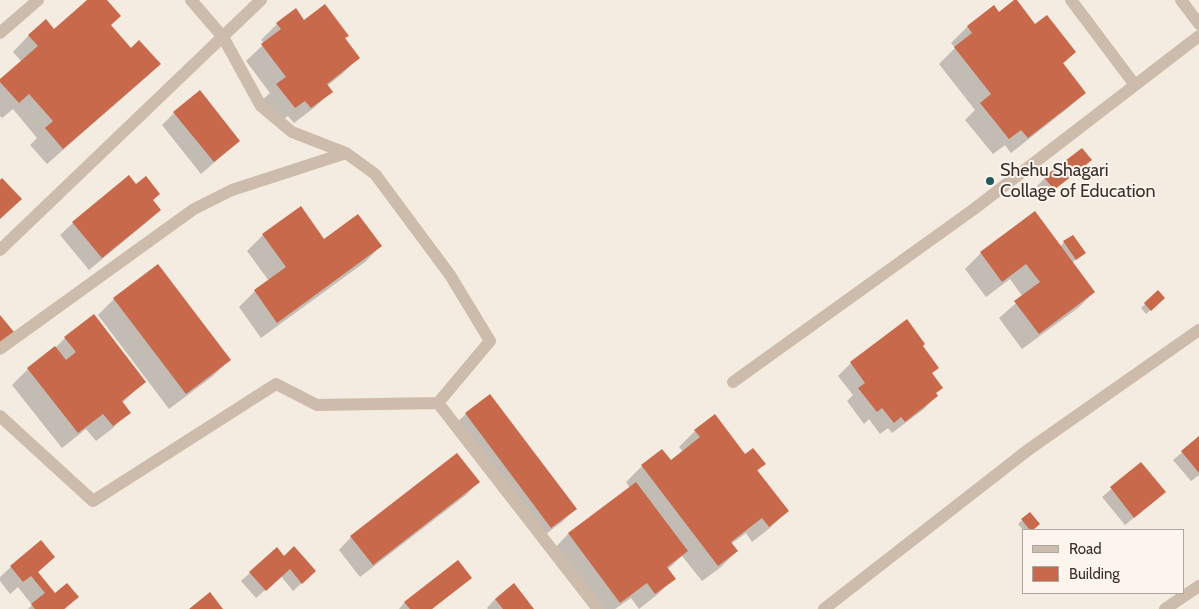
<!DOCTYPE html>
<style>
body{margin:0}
#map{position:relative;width:1199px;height:609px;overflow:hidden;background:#f4ebe1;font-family:Cabin,sans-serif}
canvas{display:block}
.legend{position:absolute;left:1022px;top:529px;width:162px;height:65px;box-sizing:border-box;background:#fbf5ee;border:1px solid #aea6a0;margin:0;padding:6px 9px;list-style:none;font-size:15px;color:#3b302b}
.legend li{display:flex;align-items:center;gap:10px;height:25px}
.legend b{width:25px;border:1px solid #aea6a0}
</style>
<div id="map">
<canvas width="1199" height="609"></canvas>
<ul class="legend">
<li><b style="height:6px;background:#cdbbac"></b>Road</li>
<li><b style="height:14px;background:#c8694b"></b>Building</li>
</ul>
</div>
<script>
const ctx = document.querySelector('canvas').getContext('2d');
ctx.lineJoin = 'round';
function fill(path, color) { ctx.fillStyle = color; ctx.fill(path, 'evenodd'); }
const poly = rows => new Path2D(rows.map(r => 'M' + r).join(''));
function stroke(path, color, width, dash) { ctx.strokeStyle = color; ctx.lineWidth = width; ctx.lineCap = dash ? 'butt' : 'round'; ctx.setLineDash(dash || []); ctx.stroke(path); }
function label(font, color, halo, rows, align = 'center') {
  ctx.font = font + ' Cabin,sans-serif'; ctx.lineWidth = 4; ctx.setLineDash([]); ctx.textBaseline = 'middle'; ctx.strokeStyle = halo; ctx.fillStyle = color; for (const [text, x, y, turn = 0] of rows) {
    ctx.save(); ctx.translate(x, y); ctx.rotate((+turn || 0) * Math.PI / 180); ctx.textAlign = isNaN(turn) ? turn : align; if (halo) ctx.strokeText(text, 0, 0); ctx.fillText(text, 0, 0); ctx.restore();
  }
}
fill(poly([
 [88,0,105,0,109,25,131,49,159,64,143,80,47,164,30,145,37,138,13,109,2,118,0,116,0,81,22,62,13,52,28,36,45,21,54,31],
 [993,7,999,13,1035,26,1075,52,1062,65,1084,93,1068,108,1011,153,1005,145,993,154,965,120,975,110,939,64,955,48,951,43,967,27],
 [295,10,304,21,344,39,358,58,342,74,327,86,331,92,315,107,294,123,288,116,278,123,261,101,270,93,246,61,264,44,261,40,277,24],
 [174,113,239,141,201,174,162,125],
 [1090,160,1045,197,1037,186,1045,178],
 [152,200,160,210,147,222,89,270,60,235,73,223],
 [1035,212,1060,247,1064,242,1080,256,1072,263,1094,292,1078,308,1022,349,999,318,1023,297,1010,279,986,297,965,269,981,253],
 [263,235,324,240,381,246,365,262,261,338,239,307,255,291,269,281,247,251],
 [158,266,229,360,213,376,169,409,98,315,114,299],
 [1158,292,1164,298,1146,314,1141,308],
 [907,321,921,347,936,396,924,409,892,433,888,428,880,434,869,419,864,424,847,401,853,395,838,376,851,363],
 [65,338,145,381,122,403,129,412,113,428,96,441,86,429,62,448,12,385,28,369,55,348],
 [466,414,575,509,563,521,538,540,453,426],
 [695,431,764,464,757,472,787,511,771,527,752,542,746,533,731,544,737,551,721,567,702,581,682,556,668,569,674,578,658,594,639,609,631,598,615,609,597,609,553,550,568,534,630,488,626,482,642,466,662,451,670,462,683,452,679,447],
 [1199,438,1199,475,1191,481,1173,460],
 [1141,464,1156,500,1125,525,1102,497],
 [478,482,466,495,360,577,339,550,351,537],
 [1029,514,1039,524,1032,530,1023,530,1018,524],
 [276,549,306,579,293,591,281,576,256,598,241,581],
 [54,557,37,573,55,595,77,597,65,609,28,609,32,605,18,587,10,594,0,581,0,577,11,567],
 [470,578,432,609,399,609,405,602],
 [495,599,533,609,488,609,487,608]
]), '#0003');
fill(poly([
 [87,0,107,0,121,16,111,25,131,48,139,40,161,64,63,149,45,128,53,121,29,94,19,103,0,82,0,79,38,46,28,35,46,19,54,29],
 [1014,0,1017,0,1035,24,1047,15,1076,52,1063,63,1086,93,1028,138,1021,130,1009,139,980,103,991,94,954,47,972,33,967,26,994,5,999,12],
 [325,4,349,36,345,38,360,58,327,84,333,92,311,108,305,101,295,108,276,84,286,77,261,44,281,29,276,23,296,8,304,20],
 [200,90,240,141,214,162,173,112],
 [1082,148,1092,160,1054,190,1044,177],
 [129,175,136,184,146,176,160,194,153,200,161,210,102,258,72,222],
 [2,178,22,199,0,219,0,180],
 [301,206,324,239,358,214,382,246,277,323,254,290,286,267,262,234],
 [1035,211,1095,292,1039,334,1014,301,1040,282,1026,264,1002,282,980,252],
 [1073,235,1086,253,1076,260,1063,241],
 [158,264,231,360,186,394,113,298],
 [1158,290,1165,298,1151,311,1144,303],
 [94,314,146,382,122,401,131,413,113,426,103,414,78,433,27,368,55,346,66,360,76,352,64,337],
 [0,315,14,332,0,343],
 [907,319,925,344,923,346,939,368,932,373,943,388,936,393,938,396,905,422,901,417,894,423,882,408,877,412,858,388,865,383,850,362],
 [490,394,577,509,551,528,465,413],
 [715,414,745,454,753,448,766,464,757,470,789,511,769,527,762,518,731,542,738,551,718,566,641,465,662,449,671,460,700,437,694,430],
 [1199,436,1199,473,1181,451],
 [457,453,480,482,373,565,350,536],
 [1141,462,1166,492,1134,518,1110,487],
 [636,482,688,551,667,567,676,579,655,594,647,583,620,603,568,533],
 [1030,512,1040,524,1033,530,1030,530,1021,519],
 [41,540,55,557,38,572,55,593,67,583,79,597,64,609,35,609,31,604,45,593,31,576,23,582,10,566],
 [294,546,316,571,302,584,290,569,266,591,249,572,277,547,284,556],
 [458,560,472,578,432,609,410,609,404,602],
 [514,583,534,609,503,609,495,599],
 [210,592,223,609,189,609]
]), '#c8694b');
stroke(poly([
 [1071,0,1135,85],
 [1181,0,1199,24],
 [0,33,38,0],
 [0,250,261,0],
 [0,349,194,209,232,190,346,153],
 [733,382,974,209,1199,36],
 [438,403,598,609],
 [0,416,93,501,276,384,317,405,438,403,490,341,450,275,375,174,346,153,292,132,261,106,223,37,191,0],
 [824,609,1028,450,1199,330],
 [1165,609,1199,586]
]), '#cdbbac', 12);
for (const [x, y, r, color] of [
 [990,181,5,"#1f5a5e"]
]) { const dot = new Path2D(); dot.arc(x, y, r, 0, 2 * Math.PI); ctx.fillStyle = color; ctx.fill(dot); stroke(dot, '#fbf5ee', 2); }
label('18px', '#3b302b', '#fbf5ee', [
 ["Shehu Shagari",1000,171],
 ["Collage of Education",1000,192]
], 'left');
</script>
